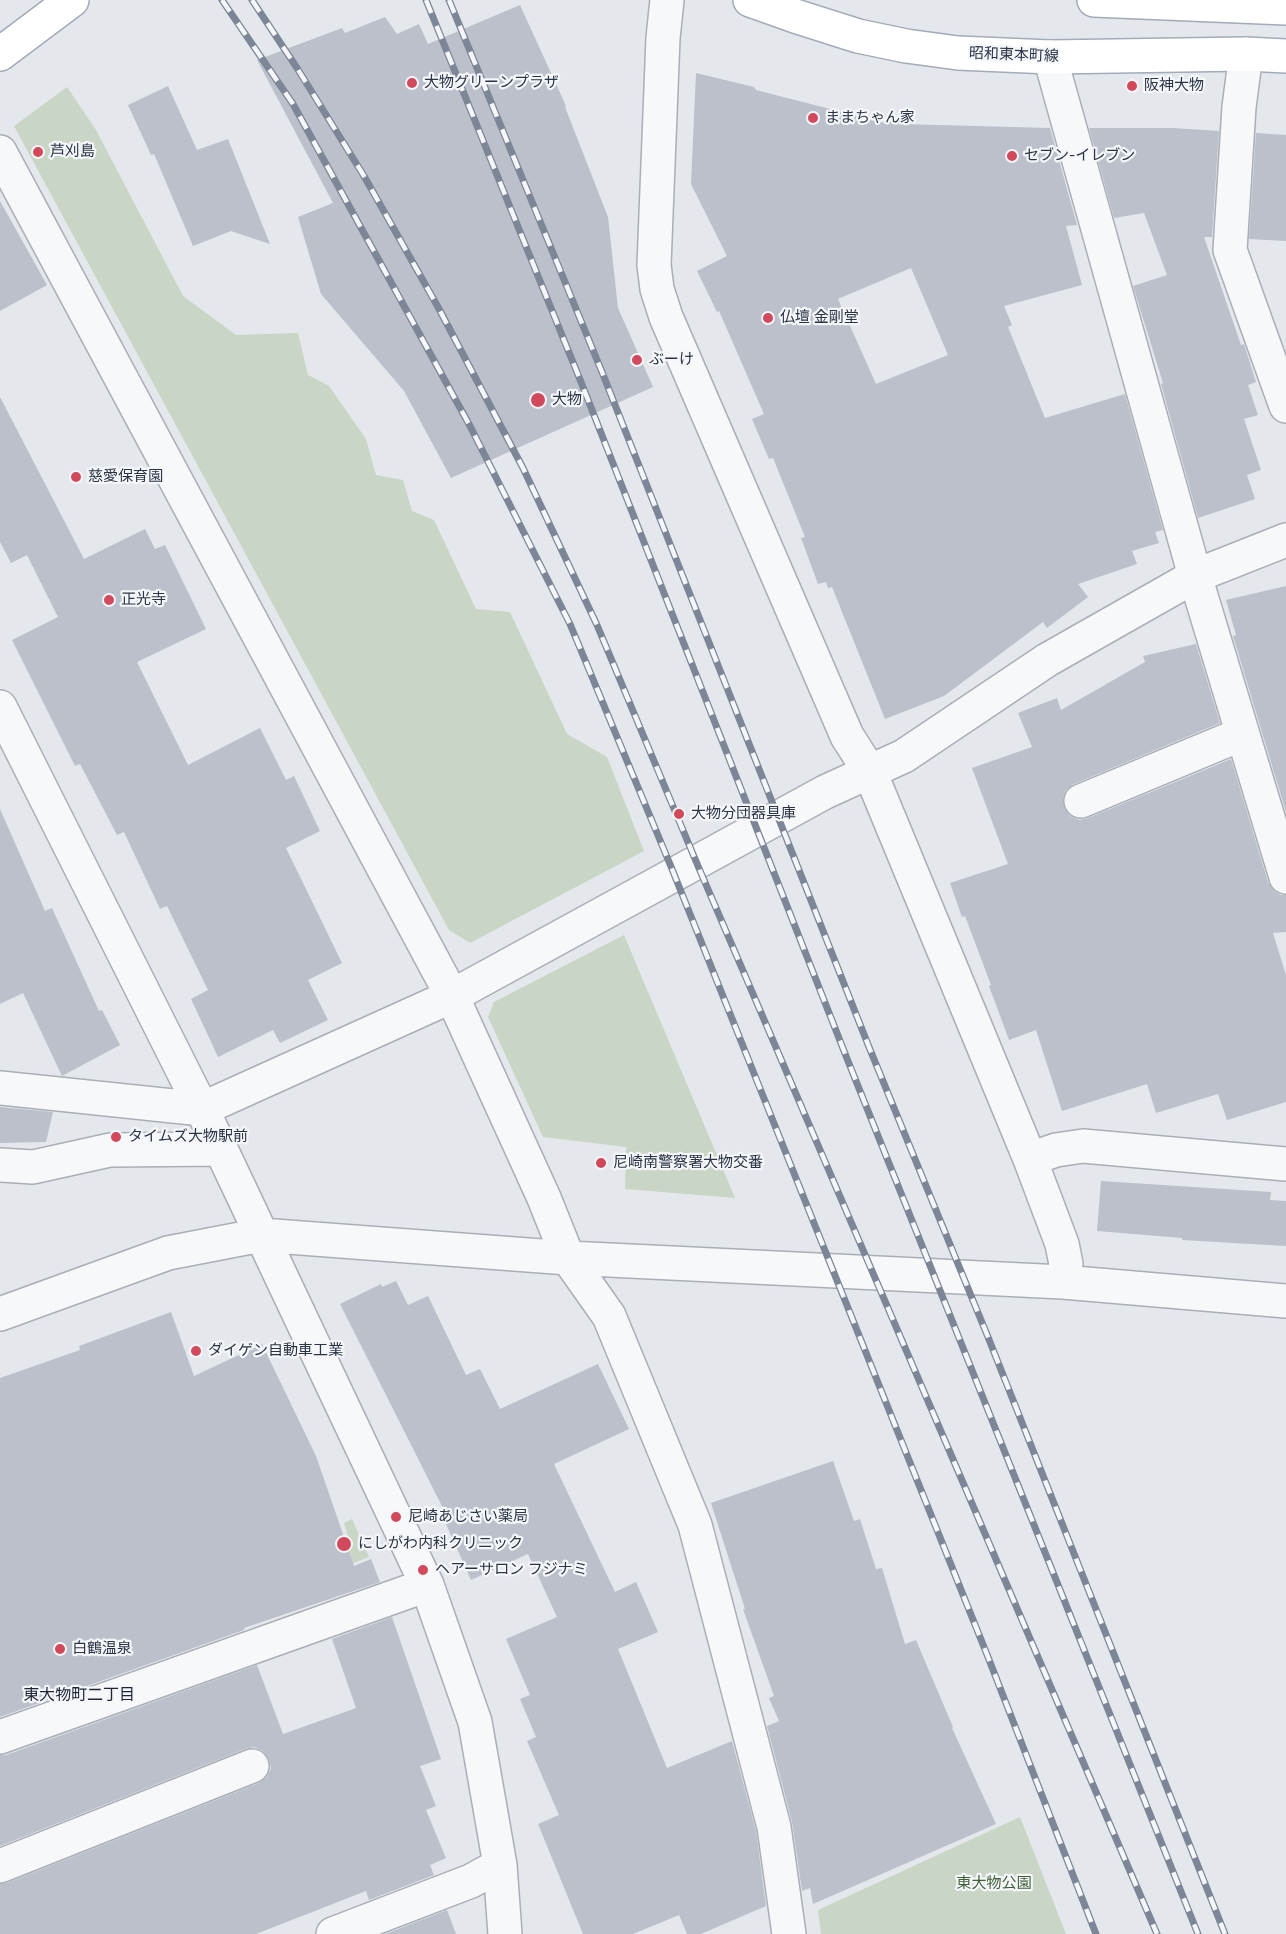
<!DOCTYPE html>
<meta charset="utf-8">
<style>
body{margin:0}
canvas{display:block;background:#e4e7ec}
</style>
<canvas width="1286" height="1934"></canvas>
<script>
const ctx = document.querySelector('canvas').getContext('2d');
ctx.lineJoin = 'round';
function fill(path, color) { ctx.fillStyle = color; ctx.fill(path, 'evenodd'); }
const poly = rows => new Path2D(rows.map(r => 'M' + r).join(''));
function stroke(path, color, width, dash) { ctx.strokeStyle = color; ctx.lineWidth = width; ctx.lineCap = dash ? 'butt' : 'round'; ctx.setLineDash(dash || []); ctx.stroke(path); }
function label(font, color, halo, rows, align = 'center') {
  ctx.font = font + ' Figtree,"Noto Sans JP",sans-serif'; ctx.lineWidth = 4.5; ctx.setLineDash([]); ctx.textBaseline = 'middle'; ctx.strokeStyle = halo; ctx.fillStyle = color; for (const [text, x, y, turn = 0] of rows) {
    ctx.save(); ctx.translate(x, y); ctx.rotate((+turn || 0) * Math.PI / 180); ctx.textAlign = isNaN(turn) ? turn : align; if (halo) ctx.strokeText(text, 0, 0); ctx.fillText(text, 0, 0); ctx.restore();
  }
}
fill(poly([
 [67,87,96,130,183,296,236,335,298,333,308,375,329,386,366,439,376,475,403,480,412,511,434,520,476,609,510,612,567,734,607,757,644,851,470,943,449,930,14,126],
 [624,935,735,1198,625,1189,626,1147,543,1137,488,1017,494,1002],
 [352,1519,369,1557,329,1572,305,1554,349,1540,344,1523],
 [1020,1817,1066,1934,821,1934,818,1910]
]), '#c9d6c5');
fill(poly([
 [520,5,566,106,565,107,608,217,618,308,653,387,451,478,404,391,321,294,298,217,333,203,257,60,342,28,345,33,385,17,397,34,419,24,428,44],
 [696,73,754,87,756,90,885,123,898,118,900,124,1050,128,1077,225,1066,226,1082,285,1004,306,1012,325,1008,327,1045,418,1125,394,1163,530,1155,532,1159,543,1132,551,1137,564,1078,584,1088,597,1047,628,1043,622,944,696,885,719,832,587,828,588,826,582,818,584,801,538,805,537,773,458,769,459,752,419,764,414,719,311,717,312,697,271,727,256,691,184],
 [911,268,948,355,876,384,838,299],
 [168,86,197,150,228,139,270,244,231,231,193,246,154,154,151,155,128,105],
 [1089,128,1173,128,1219,131,1212,237,1204,237,1241,345,1244,344,1256,382,1248,385,1258,415,1244,419,1261,470,1247,475,1255,499,1198,518,1161,384,1163,383,1133,286,1167,275,1144,213,1114,218],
 [1256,133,1286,135,1286,241,1249,239],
 [0,201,47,285,0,311],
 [0,397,84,559,145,529,155,549,165,545,206,629,137,662,188,765,260,728,286,780,294,776,320,831,286,848,342,963,308,980,328,1020,280,1043,273,1030,218,1057,191,999,208,990,167,906,160,909,124,832,117,835,80,764,75,766,12,640,58,617,27,555,11,563,0,542],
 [1286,586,1286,812,1233,636,1236,635,1226,600],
 [1196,644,1220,723,1074,784,1066,790,1063,798,1064,808,1070,816,1079,820,1088,818,1231,759,1268,882,1274,891,1281,895,1286,895,1286,932,1273,933,1286,975,1286,1102,1227,1120,1218,1094,1156,1113,1147,1084,1062,1111,1036,1030,1009,1040,989,986,991,985,965,916,962,917,950,883,1008,864,972,768,1032,747,1018,713,1057,698,1061,710,1145,662,1143,656],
 [0,809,45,911,52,908,99,1011,102,1010,120,1045,62,1076,23,993,0,1004],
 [0,1107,53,1112,46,1142,0,1143],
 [1101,1181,1271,1192,1270,1200,1286,1201,1286,1246,1182,1240,1182,1238,1097,1231],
 [396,1281,408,1305,428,1296,466,1375,480,1369,500,1409,598,1364,629,1429,554,1464,615,1592,636,1582,658,1632,618,1649,667,1768,732,1741,756,1831,766,1906,701,1934,687,1934,679,1915,633,1934,583,1934,538,1824,559,1815,527,1741,536,1737,520,1699,530,1695,506,1639,557,1617,528,1554,471,1580,445,1522,449,1520,340,1304,381,1284,382,1287],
 [171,1312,194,1376,262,1344,316,1456,354,1566,371,1559,380,1582,244,1628,244,1630,0,1717,0,1378,80,1350,79,1346],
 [833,1461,854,1521,860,1519,876,1569,882,1568,905,1644,916,1640,953,1727,952,1728,996,1824,813,1904,810,1888,802,1891,792,1822,767,1726,779,1721,769,1698,774,1696,743,1609,745,1609,711,1503],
 [392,1617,441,1759,420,1766,436,1806,426,1810,446,1858,430,1865,434,1875,369,1900,366,1891,256,1934,0,1934,0,1884,7,1883,259,1783,267,1777,271,1768,269,1759,263,1751,254,1747,245,1749,0,1846,0,1755,6,1755,257,1665,283,1734,356,1708,332,1639],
 [447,1910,456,1934,385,1934]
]), '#bbc0ca');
const minor = poly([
 [667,0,663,38,654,265,657,289,666,317,847,736,870,772,1030,1159,1062,1244,1066,1264,1063,1282],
 [1246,54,1239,107,1230,250,1286,406],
 [1050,57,1195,576,1286,877],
 [0,152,452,996,544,1198,568,1258,609,1316,695,1525,774,1827,789,1934],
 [0,707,202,1109,427,1585,475,1722,500,1865,505,1934],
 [1081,801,1242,734],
 [0,1088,202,1109,452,996,825,792,904,756,1047,660,1195,576,1286,540],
 [1030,1159,1056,1150,1083,1146,1286,1164],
 [0,1165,33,1167,110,1150,221,1149],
 [0,1314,168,1253,261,1235,568,1258,1063,1282,1286,1301],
 [0,1737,427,1585],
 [0,1866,252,1766],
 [333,1934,471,1881,500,1865]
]);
const major = poly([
 [750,0,795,16,858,36,906,46,958,53,1050,57,1246,54,1286,56],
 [1094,0,1286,8],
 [0,54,72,0]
]);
stroke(minor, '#a9aeb7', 36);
stroke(major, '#a3abb8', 36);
stroke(minor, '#f7f8fa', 33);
stroke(major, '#fff', 33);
const rail = poly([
 [222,0,293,104,470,426,570,624,672,869,988,1657,1096,1934],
 [252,0,297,68,364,176,438,307,523,468,597,625,698,866,1157,1934],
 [426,0,581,382,846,1056,1198,1934],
 [449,0,602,372,869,1047,988,1337,1225,1934]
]);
stroke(rail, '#7d8696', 7);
stroke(rail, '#f4f6f9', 4.5, [14]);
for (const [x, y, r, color] of [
 [412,83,6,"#d1495b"],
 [1132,86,6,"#d1495b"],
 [813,118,6,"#d1495b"],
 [38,152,6,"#d1495b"],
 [1012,156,6,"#d1495b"],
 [768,318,6,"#d1495b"],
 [637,360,6,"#d1495b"],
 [538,400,8,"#d1495b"],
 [76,477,6,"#d1495b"],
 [109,600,6,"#d1495b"],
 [679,814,6,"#d1495b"],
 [116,1137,6,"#d1495b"],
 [601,1163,6,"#d1495b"],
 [196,1351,6,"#d1495b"],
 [396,1517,6,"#d1495b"],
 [344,1544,8,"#d1495b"],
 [423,1570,6,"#d1495b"],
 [60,1649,6,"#d1495b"]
]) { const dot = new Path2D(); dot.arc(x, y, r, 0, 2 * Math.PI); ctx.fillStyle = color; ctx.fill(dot); stroke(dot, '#f4f6f9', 2); }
label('15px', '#2b3445', '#f4f6f9', [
 ["昭和東本町線",1014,55,2]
]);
label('15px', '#2b3445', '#f4f6f9', [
 ["大物グリーンプラザ",424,83],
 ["阪神大物",1144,86],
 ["ままちゃん家",825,118],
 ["芦刈島",50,152],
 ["セブン-イレブン",1024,156],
 ["仏壇 金剛堂",780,318],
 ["ぶーけ",649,360],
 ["大物",552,400],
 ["慈愛保育園",88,477],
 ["正光寺",121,600],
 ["大物分団器具庫",691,814],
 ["タイムズ大物駅前",128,1137],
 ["尼崎南警察署大物交番",613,1163],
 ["ダイゲン自動車工業",208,1351],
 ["尼崎あじさい薬局",408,1517],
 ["にしがわ内科クリニック",358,1544],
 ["ヘアーサロン フジナミ",435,1570],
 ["白鶴温泉",72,1649]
], 'left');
label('15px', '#3f6138', '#f4f6f9', [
 ["東大物公園",994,1884]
]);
label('16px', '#1d2536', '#f4f6f9', [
 ["東大物町二丁目",79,1695]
]);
</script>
